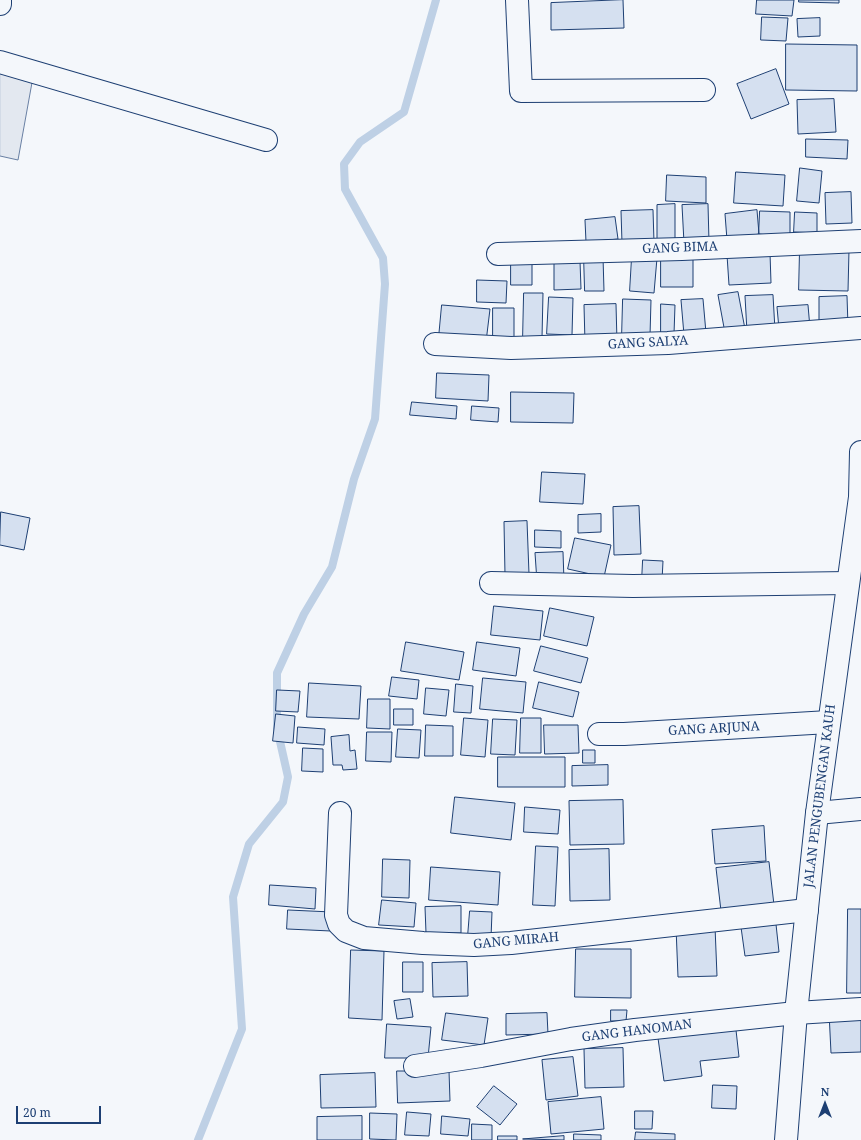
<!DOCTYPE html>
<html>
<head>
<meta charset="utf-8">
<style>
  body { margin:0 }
  #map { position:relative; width:861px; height:1140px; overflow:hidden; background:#f4f7fb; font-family:"Noto Serif",serif }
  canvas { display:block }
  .north { position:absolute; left:805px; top:1084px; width:40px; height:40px; -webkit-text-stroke:3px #f4f7fb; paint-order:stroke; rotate:0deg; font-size:11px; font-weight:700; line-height:16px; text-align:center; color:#1d3f73 }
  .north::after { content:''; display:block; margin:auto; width:14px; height:18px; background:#1d3f73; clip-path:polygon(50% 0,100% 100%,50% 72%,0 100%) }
  .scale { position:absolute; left:16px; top:1106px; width:85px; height:18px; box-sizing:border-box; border:2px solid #1d3f73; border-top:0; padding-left:5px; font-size:12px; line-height:14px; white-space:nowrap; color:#1d3f73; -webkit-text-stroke:3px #f4f7fb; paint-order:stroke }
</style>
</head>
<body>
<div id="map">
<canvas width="861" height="1140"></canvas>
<div class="north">N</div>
<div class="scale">20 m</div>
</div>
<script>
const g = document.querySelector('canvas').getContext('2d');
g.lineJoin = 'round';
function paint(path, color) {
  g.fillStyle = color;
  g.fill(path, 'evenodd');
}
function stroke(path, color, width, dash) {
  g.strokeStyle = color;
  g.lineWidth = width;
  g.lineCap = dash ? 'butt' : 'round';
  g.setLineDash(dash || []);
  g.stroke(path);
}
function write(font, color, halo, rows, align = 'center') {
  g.font = font + ' "Noto Serif",serif';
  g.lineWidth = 3;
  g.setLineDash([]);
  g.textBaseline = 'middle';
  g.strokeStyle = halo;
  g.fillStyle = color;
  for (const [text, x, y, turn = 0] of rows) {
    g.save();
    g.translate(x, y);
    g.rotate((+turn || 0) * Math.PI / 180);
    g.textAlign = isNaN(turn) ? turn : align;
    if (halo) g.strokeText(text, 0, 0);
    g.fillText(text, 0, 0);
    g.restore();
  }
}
const parking = new Path2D(`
  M0,68L33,77L18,160L0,156Z`);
paint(parking, '#e3e8f0');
stroke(parking, '#687fa3', 1);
stroke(new Path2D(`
  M198,1140L242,1029L233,897L249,844L283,802L288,777L277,728V673L304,614L332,567L354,479L375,419L385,284L383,258L345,189L344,164L360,142L404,112L436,0`), '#bed0e5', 8);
const building = new Path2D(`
  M623,0L624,28L551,30V3Z
  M757,0H794L792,16L756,14Z
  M799,0H839V3L799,2Z
  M762,17L788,18L786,41L761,40Z
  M820,18V36L798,37L797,19Z
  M786,44L857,45V91L786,90Z
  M776,69L789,104L751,119L737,84Z
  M834,99L836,132L798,134L797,100Z
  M806,139L848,140L847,159L806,157Z
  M800,168L822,171L819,203L797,201Z
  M736,172L785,175L783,206L734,203Z
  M667,175L706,177V203L666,201Z
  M851,192L852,223L826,224L825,193Z
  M675,204V243H657V205Z
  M708,204L709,242L684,243L682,205Z
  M653,210L654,242L622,243L621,211Z
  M757,210L759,234L727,240L725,214Z
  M760,211L790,212V238L759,234Z
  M795,212L817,213V233L794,232Z
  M615,217L618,239L586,242L585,220Z
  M800,248L849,250L848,291L799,290Z
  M770,253L771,283L729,285L727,255Z
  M661,256H693V287H661Z
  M584,257H603L604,291H585Z
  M632,257L657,258L654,293L630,291Z
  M580,261L581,289L554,290V262Z
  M511,262L532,263V285H511Z
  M477,280L507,281L506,303L477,302Z
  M738,292L745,329L725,333L718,295Z
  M524,293H543L542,338H523Z
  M773,295L775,330L747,332L745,296Z
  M847,296L848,326L819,327V297Z
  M549,297L573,298L572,335L547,334Z
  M623,299L651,300L650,336H622Z
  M703,299L706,333L684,335L681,300Z
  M616,304L617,342L585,343L584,305Z
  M661,304L675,305L674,334H661Z
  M442,305L490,309L486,342L439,337Z
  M808,305L810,328L779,329L777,307Z
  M493,308H514V340H493Z
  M437,373L489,375L488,401L436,398Z
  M511,392L574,393L573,423L511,422Z
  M412,402L457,406L456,419L410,415Z
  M472,406L499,408L498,422L471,420Z
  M542,472L585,474L583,504L540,502Z
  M639,506L641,554L614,555L613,507Z
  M1,512L30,518L24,550L0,545Z
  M601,514V532L578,533V515Z
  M527,521L529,574L505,575L504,522Z
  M535,530L561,531V548L535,547Z
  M575,538L611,545L604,577L568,569Z
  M563,552L564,581L537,582L535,553Z
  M643,560L663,561L662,581H642Z
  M494,606L543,611L540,640L491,635Z
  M550,608L594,617L587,646L544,636Z
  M406,642L464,652L459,680L401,671Z
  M477,642L520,648L516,676L473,670Z
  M541,646L588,658L581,683L534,671Z
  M392,677L419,680L417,699L389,696Z
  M483,678L526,682L523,713L480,709Z
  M539,682L579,692L573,717L533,708Z
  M309,683L361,686L359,719L307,717Z
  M456,684L473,686L471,713L454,712Z
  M426,688L449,690L446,716L424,714Z
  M277,690L300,691L298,712L276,711Z
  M368,699H390V729L367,728Z
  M394,709H413V725H394Z
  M276,714L295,716L293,743L273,741Z
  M464,718L488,720L485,757L461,755Z
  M521,718H541V753H520Z
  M493,719L517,720L515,755L491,754Z
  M426,725L453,726V756H425Z
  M544,725H578L579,753L545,754Z
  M298,727L325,729L324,745L297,743Z
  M398,729L421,730L419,758L396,757Z
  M367,732H392L391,762L366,761Z
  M349,735L350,751L355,750L357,769L343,770L342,765H333L331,737Z
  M303,748L323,749V772L302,771Z
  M583,750H595V763H583Z
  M498,757H565V787H498Z
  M608,765V785L572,786V766Z
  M455,797L515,803L511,840L451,833Z
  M623,800L624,844L570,845L569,801Z
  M525,807L560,810L558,834L524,832Z
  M764,826L766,861L715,864L712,830Z
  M536,846L558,847L555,906L533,905Z
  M609,849L610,900L570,901L569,850Z
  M383,859L410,860L409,898L382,897Z
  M769,862L774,905L721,911L716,868Z
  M431,867L500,872L498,905L429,900Z
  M270,885L316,888L315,909L269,905Z
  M382,900L416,903L414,927L379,925Z
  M461,906V933H426L425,907Z
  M848,909H861V993H847Z
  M288,910L332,912L331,931L287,929Z
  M470,911L492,912L491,938L468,936Z
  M775,915L779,952L745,956L740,920Z
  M715,926L717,976L678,977L676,927Z
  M576,949H631V998L575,997Z
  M351,950L384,951L382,1020L349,1018Z
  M403,962H423V992H403Z
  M467,962L468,996L433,997L432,963Z
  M410,999L413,1017L397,1019L394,1001Z
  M611,1010H627L626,1021H611Z
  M861,1011V1052L831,1053L829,1012Z
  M446,1013L488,1018L484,1045L442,1040Z
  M547,1013L548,1034L506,1035V1014Z
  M735,1021L739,1057L700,1061L702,1076L664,1081L657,1031Z
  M387,1024L431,1027L428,1058H385Z
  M623,1048L624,1087L585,1088L584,1049Z
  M573,1057L578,1096L546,1100L542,1060Z
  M397,1071H449L450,1101L398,1103Z
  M375,1073L376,1107L321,1108L320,1075Z
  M713,1085L737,1086L736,1109L712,1108Z
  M494,1086L517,1104L500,1125L477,1107Z
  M601,1097L604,1129L551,1134L548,1102Z
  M635,1111H653L652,1129H635Z
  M407,1112L431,1114L429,1136L405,1135Z
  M370,1113L397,1114L396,1140L370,1139Z
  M362,1116V1140H317V1117Z
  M442,1116L470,1119L468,1136L441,1134Z
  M472,1124L492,1125V1140H472Z
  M636,1132L675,1134V1140H635Z
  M574,1134L601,1135V1140H574Z
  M498,1136H517V1140H498Z
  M564,1136V1140L523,1139Z`);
paint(building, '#d5e0f0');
stroke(building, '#1d3f73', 1);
const street = new Path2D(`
  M517,0L521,91L704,90
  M0,62L266,140
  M498,254L682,249L861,241
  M435,344L511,348L668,343L861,328
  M491,583L633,586L848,583
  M599,734H624L829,722
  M340,813L336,915L339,924L346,931L364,938L423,943L474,945L511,943L807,910
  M817,813L861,809
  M415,1066L481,1056L571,1039L635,1030L796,1013L861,1009`);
const secondary = new Path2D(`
  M0,4V0
  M786,1140L796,1013L817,813L860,497L861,452`);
stroke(street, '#1d3f73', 24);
stroke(secondary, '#1d3f73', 24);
stroke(street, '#f4f7fb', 22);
stroke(secondary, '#f4f7fb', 22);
write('13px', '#1d3f73', '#f4f7fb', [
  ["GANG BIMA",680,248,-2],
  ["GANG SALYA",648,343,-3],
  ["GANG ARJUNA",714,729,-3],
  ["JALAN PENGUBENGAN KAUH",820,796,-83],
  ["GANG MIRAH",516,941,-5],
  ["GANG HANOMAN",637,1031,-7]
]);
</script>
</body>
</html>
